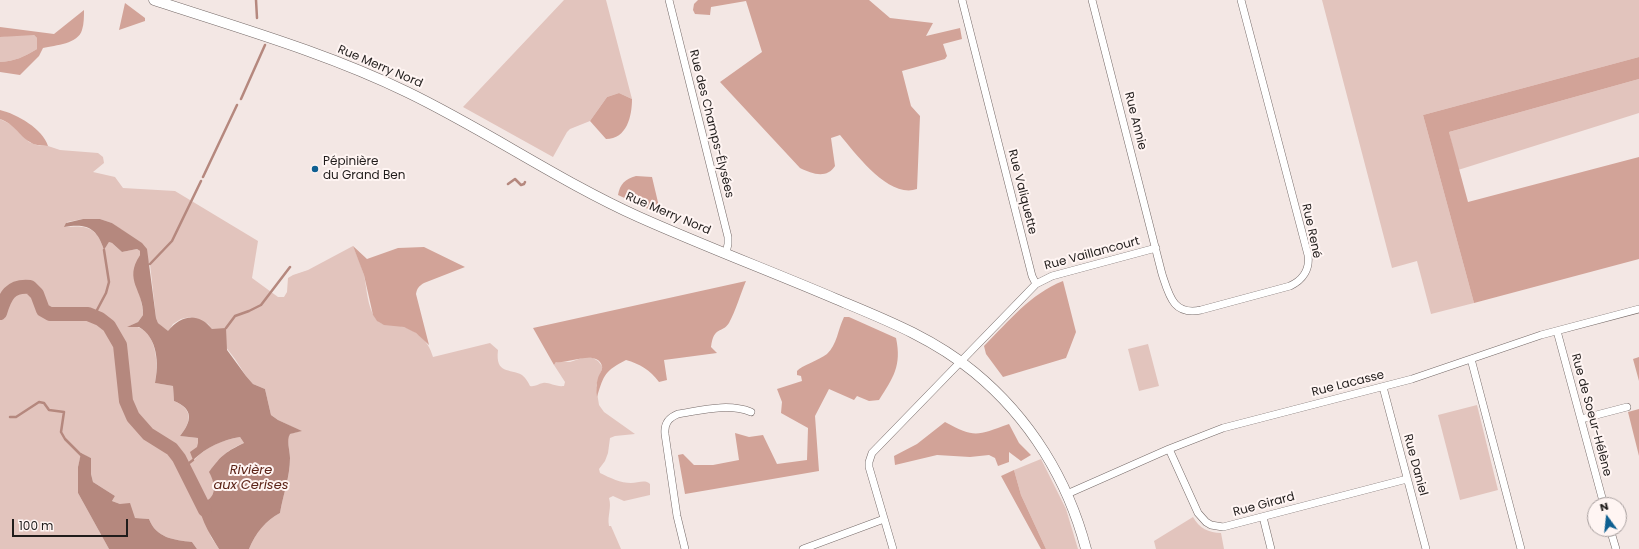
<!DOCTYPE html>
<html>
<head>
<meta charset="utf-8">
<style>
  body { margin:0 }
  #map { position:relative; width:1639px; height:549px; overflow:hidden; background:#f3e7e4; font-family:Poppins,sans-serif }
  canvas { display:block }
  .north { position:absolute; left:1587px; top:497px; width:40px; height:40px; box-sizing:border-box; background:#fff5f3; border:1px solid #a69e9d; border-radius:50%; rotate:345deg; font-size:11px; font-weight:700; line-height:16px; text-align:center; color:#201c1b }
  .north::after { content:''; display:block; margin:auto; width:14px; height:18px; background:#0e5f91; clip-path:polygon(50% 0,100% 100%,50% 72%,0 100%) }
  .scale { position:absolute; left:12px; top:519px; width:116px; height:18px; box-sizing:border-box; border:2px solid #201c1b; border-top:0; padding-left:5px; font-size:12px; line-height:14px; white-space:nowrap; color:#201c1b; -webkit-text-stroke:3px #fff5f3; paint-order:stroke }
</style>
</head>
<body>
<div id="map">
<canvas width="1639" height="549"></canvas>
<div class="north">N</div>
<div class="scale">100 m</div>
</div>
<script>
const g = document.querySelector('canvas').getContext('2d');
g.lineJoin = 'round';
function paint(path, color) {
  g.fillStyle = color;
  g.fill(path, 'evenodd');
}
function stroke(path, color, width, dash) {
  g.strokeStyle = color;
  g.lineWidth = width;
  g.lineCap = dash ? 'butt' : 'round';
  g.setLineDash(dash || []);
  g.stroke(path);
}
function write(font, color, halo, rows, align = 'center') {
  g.font = font + ' Poppins,sans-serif';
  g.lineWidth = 4;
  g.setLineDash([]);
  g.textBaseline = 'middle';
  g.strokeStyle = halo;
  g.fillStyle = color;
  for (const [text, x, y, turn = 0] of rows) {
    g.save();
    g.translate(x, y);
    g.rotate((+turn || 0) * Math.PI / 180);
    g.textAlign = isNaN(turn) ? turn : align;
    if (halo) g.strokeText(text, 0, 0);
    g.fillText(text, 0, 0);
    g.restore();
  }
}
paint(new Path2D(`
  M564,0H606L632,99L619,93L607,97L590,121L570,129L567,132L553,157L463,107Z
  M1322,0H1639V57L1423,115L1474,303L1431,314L1417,261L1392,268Z
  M21,34L34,35L37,38V49C24,57 15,61 0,62V37Z
  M1639,79V113L1458,170L1449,132Z
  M0,119L12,125L29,142L36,145L48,146L60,150L98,153L103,157L104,163L93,172L115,177L123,188L175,191L258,241L252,278L278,297H284L287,292L288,278L293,275L308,270L353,246C357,256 361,265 364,275C367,289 367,307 376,319C381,326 389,324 396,325C414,328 428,339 433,357L490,343L498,350C495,375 510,368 522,375C526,378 528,382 530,386C535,387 538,384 543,383C549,382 555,387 564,386L565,382L554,365L556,362H570L585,357L593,358L598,361L602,366V369L596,386L599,405L604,412L635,434L615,436L610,438L608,453L605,461L599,469L600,473C610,478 621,483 631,483C638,483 645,479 650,484V495L624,501L613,496L609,498C612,508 607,516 609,526H611L621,549H249C255,534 266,520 280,513C283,495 290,477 290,458C290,450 286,440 289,434L301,431L278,420L271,415L265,389L253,384L246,376L235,359L208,324L190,317L181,319L173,324L168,332L158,323L156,318L150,264L130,236L112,223L100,219H83L67,222L65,227C87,225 97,227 104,250L109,242L112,243L122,252L137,249L140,251V255C131,269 143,299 143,315L138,322L128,327C132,327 137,326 140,328C158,337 158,367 155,383L173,386L174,401C193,409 192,421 180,436L198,438L199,443L194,460C207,446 222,440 240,437L244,443C229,449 219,457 210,471C214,481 218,495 206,501L197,495L211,537L219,549H197L192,542C174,540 156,538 149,519L135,518L120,504L112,501L115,496L93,482L91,474V458L81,454L78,467V493L109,549H0Z
  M1148,344L1159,386L1139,391L1128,349Z
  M1477,405L1498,490L1460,500L1438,415Z
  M1041,459L1066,509L1078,549H1046L1021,495L1014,470Z
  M1193,517C1199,528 1209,533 1221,533L1224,549H1156L1154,541Z`), '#e2c4bd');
paint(new Path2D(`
  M698,0H869L890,18L933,23L926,36L960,28L962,39L943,44L947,56L945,59L902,71L911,106L920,116L917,189C889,199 856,154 840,135L831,138L835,166C827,179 812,174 800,168L720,82L762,52L746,1L711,7L710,15L695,14L693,10L694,4Z
  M125,3L145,18V21L119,30Z
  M84,10C84,16 84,24 82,30C78,44 56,45 43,48L39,56L20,75L0,72V62C15,61 24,57 37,49V38L34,35L0,37V27L54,34Z
  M1639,57V79L1449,132L1468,202L1639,157V259L1474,303L1423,115Z
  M619,93L632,99C632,116 627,139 606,139L590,121L607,97Z
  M0,110C17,114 43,129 48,146C42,145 35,146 30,142C18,135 15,124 0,119Z
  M636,176L652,177L661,215L618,195C620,184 625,179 636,176Z
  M353,246L367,259L398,248L424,247L465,267L424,283C419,286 417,288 416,294L429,345L416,333L404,327L384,325L377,321L373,315L364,275Z
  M746,281C740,295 736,310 729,323C722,334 714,325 711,347L717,353L664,360L667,380L659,382C650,370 640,364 626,360C605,371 604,374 597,397C596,390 596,384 598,378C599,374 603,370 602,366C597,349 568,364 556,362L554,365L533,328Z
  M1063,281L1076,332L1066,358L1003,377L986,354L984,346C1009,321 1030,294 1063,281Z
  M844,317H849L896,338C902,366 893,378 879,400L869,401L857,396L854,400L829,389L815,416L819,471L685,494L678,455L683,454L694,465H713L739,460L735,433L749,437L763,435L777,464L807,460L808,428L781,413L782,402L777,389L802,381L801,376L797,375V371C801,366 819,360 827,354C837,345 838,329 844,317Z
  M1639,357V381L1633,359Z
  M1639,409V456L1628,412Z
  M945,422C976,439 977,435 1009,424L1019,443L1031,455L1021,461L1009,452V462L998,466L995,458L989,455L970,457L937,455L895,465L894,456L917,444Z
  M1014,470L1021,495L1046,549H1041L1001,476Z`), '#d2a398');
paint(new Path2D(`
  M83,219H100L112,223L142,243L147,249L156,318L158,323L168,331C181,315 198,312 212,329L226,328L227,350L246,376L253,384L265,389L271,415L278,420L302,431L290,434C286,440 290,450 290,458C290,477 283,495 280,513C266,520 255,534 249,549H219C208,532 198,514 197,494L206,501C218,495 214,481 209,472C222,454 226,452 244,443L240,437C222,440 207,447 193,460L190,452L197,447L198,443V438L180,436C192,421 194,409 174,401L173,386L155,383C159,364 158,338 139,327H127L138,322L143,315C144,290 123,281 140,255V251L137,249L122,252L112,243L109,242L104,250C97,228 87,223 64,227L66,223Z
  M81,453L91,458V474L93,482L115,496L112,501L120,504L130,503L135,518L149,519C156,538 174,540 192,542L197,549H109L78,493V467Z`), '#b5887e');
stroke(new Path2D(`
  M256,0L257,18
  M241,99L265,45
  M203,177L237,105
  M508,184L515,179L521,185L524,184L525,182
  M150,264L172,241L201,181
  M96,317L97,310L106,293L109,282L104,250
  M226,328L235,316L249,311L261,305L290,267
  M10,417H16L39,402L44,403L49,410L64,412L61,432L65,439L81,455
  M184,467L193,460`), '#b5887e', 2.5);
stroke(new Path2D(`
  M0,313C5,296 10,285 30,287L37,294L43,310L50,314H88L100,319L109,326L120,345L126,401L133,417L148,434L172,449L179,458L205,510`), '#b5887e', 14);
const street = new Path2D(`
  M669,0L728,237V244L726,253
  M1092,0L1162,274C1169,295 1173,316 1201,310L1290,286C1303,280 1310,269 1308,255L1241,0
  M1036,284L1052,276L1156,248
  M1557,331L1604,505
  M1471,359L1521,549
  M1383,387L1426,549
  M1581,419L1627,407
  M1169,449L1198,513L1206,522L1211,525L1223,527L1407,479
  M1067,494L1169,449L1223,428L1412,379L1541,335L1639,309
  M1263,517L1271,549
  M1610,529L1616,549
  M685,549L677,516L665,434C664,424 668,418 678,414C703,410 728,403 751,412
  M803,549L884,519
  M893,549L869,467V462L872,453L1036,284L1032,276L962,0`);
const secondary = new Path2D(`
  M154,0C239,28 327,53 407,92C486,130 559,181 639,217C704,246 770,271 836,299C884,319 933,338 974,372C1030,418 1068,480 1086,549`);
stroke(street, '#756a68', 8);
stroke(secondary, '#756a68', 11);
stroke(street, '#fff', 7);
stroke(secondary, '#fff', 10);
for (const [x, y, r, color] of [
  [315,169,4,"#0e5f91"]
]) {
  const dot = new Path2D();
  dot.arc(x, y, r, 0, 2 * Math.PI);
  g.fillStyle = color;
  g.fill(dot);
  stroke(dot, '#fff5f3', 1.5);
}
write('12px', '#201c1b', '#fff5f3', [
  ["Rue Merry Nord",380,67,23],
  ["Rue Annie",1135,121,76],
  ["Rue des Champs-Élysées",711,124,76],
  ["Rue Valiquette",1022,192,76],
  ["Rue Merry Nord",668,214,23],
  ["Rue René",1311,231,78],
  ["Rue Vaillancourt",1092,254,-15],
  ["Rue Lacasse",1348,384,-14],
  ["Rue de Soeur-Hélène",1591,415,75],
  ["Rue Daniel",1415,465,75],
  ["Rue Girard",1264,505,-15]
]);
write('12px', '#201c1b', '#fff5f3', [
  ["Pépinière",323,162],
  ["du Grand Ben",323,176]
], 'left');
write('italic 13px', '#5c2317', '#fff5f3', [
  ["Rivière",251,471],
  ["aux Cerises",251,486]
]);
</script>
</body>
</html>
